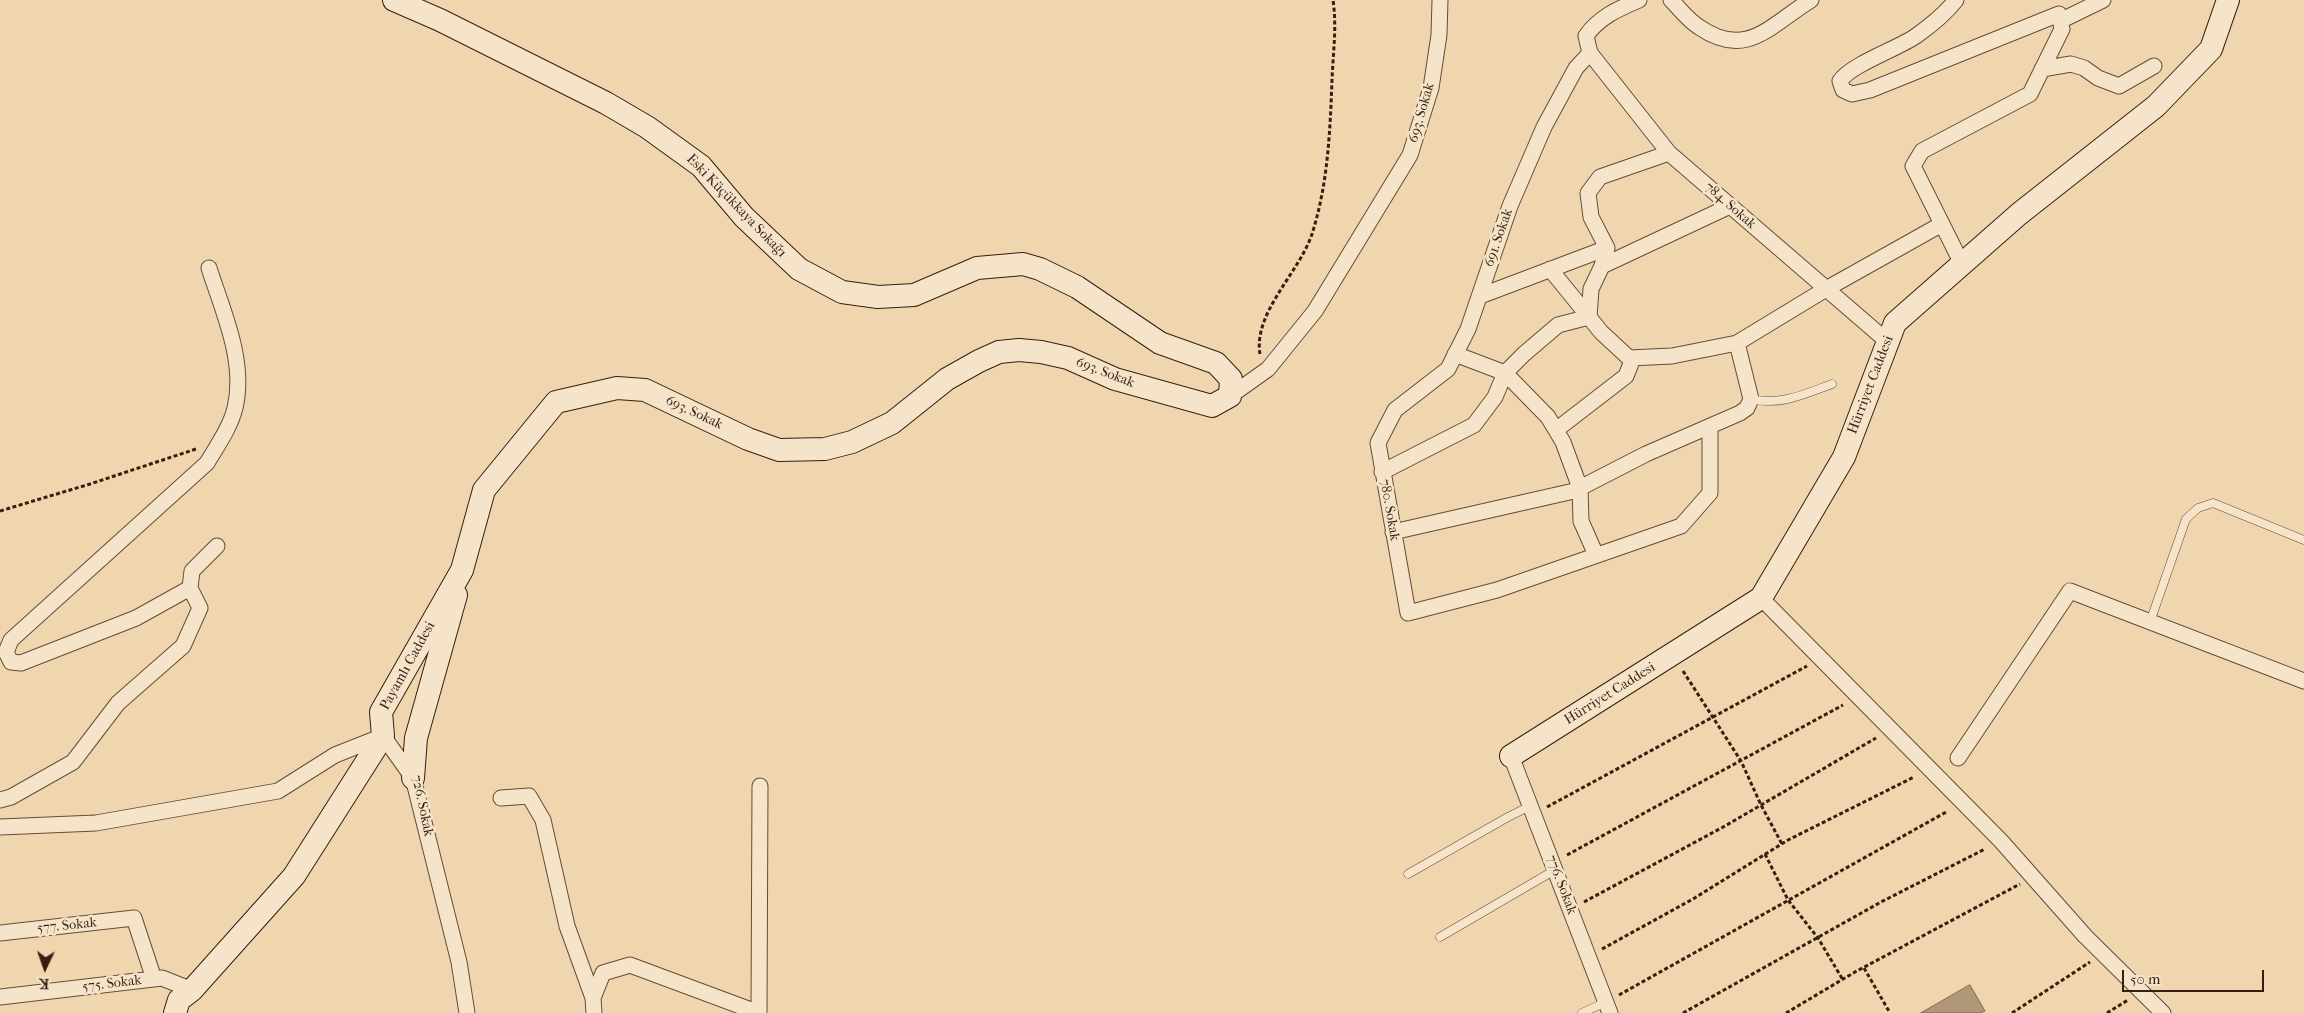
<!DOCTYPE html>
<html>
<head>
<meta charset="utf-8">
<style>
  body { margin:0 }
  #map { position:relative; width:2304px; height:1013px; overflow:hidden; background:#efd6ae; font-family:"IM FELL French Canon",serif }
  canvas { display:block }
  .north { position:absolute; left:20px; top:943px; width:50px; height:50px; -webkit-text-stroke:4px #f5e4ca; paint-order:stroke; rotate:183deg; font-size:14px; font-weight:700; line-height:20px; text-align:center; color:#371e10 }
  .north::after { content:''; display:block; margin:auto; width:18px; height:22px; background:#371e10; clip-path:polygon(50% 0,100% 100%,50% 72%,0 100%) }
  .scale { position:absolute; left:2122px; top:970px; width:142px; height:22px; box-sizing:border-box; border:2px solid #371e10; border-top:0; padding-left:6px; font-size:15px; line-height:18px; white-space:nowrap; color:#371e10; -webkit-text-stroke:4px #f5e4ca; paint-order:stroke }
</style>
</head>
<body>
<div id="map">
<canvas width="2304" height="1013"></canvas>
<div class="north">K</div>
<div class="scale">50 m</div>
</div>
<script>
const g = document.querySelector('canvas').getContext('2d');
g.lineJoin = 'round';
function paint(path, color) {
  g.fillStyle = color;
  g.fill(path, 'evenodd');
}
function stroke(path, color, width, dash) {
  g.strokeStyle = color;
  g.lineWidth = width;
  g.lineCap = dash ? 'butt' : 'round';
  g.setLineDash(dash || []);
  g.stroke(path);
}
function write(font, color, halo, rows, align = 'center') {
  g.font = font + ' "IM FELL French Canon",serif';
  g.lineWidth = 5;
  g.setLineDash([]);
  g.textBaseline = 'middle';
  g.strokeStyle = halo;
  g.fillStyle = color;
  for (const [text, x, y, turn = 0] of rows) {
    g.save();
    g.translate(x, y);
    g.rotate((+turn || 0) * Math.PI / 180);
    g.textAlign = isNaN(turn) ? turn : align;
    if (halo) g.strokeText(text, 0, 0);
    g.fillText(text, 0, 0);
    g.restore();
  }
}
const water = new Path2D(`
  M1970,985L1985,1011L1980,1013H1921Z`);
paint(water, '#b09778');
stroke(water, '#80674e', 1);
const lane = new Path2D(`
  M1751,399C1780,406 1805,394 1832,384
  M2150,622L2186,519L2198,508L2213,503L2304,540
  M1408,874L1508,817L1530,806
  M1440,937L1555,870
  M1582,1013L1606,1002`);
const street = new Path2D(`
  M1639,0C1618,9 1599,17 1586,36L1590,53L1669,153L1888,342
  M1671,0C1680,9 1688,20 1699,27C1747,60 1770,25 1811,0
  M1956,0C1945,14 1930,26 1916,36C1899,48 1850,65 1840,81L1843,90L1852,94L1870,90L2059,14L2062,29L2030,94L1922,151L1913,166L1962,264
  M2060,21L2103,0
  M1590,53L1576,68L1544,127L1510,206L1468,329L1448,369L1395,410L1378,443L1408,613L1497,590L1681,526L1710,493V428
  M2042,69L2071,64L2084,68L2098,78L2119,86L2154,66
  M1602,266L1730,206
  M1550,269L1589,317
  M1480,296L1607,248
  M1589,317L1591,289L1602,266L1607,248L1591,217L1588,193L1600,177L1669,153
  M1455,354L1505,373L1548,417L1563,442L1580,488L1581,521L1596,555
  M1230,396L1268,369L1315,311L1410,155L1431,88L1439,35L1440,0
  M1556,430L1626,376L1632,361L1629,358
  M1382,472L1474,425L1495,397L1505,373L1524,354L1558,325L1589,317L1601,332L1629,358L1672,356L1737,343L1826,289L1942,224
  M1393,532L1574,491L1646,454L1740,413L1747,408L1751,399L1737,343
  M190,588L192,571L217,546
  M1761,598L2001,841L2085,936L2163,1013
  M1511,756L1610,1013
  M1958,758L2070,591L2304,681
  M501,798L529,796L543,820L567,926L593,998
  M0,800L11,797L73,762L118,703L183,646L200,608L190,588L136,618L21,663L11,662L6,652L11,640L207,463C217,446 230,428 235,408C246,361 223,312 209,268
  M0,827L96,823L278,791L335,755L383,736L413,778L459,962L467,1013
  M0,933L134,918L154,979
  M0,997L162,978L192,990
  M594,1013L593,998L603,973L630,965L759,1013
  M759,1013L760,786`);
const secondary = new Path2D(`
  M1511,756L1761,598L1844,457L1895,323L2019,214L2156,106L2211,49L2228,0
  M413,778L416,738L456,595
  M175,1013L179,1000L192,990L294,876L383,736L381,712L462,570L484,490L556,402L617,388L645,390L748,439L779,450L825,449L852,442L892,423L947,379L979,361L999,352L1019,350L1041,352L1068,358L1115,379L1212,406L1230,396L1231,379L1216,363L1160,343L1077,287L1040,269L1023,264L977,268L914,295L878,297L842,292L799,269L744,217L701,166L647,127L606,103L440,20L394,0`);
stroke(lane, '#654c38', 9);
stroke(street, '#654c38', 17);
stroke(secondary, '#371e10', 24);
stroke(new Path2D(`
  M1260,354C1253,313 1299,273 1312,234C1328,184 1330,132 1332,80C1333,53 1337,27 1333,0
  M0,511L90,484L196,449
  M1683,671L1741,761L1761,805L1782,844
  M1547,807L1807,666
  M1765,854L1788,900L1818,938L1843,980
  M1567,855L1843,705
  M1584,902L1725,826L1876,738
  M1602,949L1693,899L1788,840L1914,777
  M1864,968L1890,1013
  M1619,995L1948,811
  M1683,1013L1881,902L1985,849
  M1786,1013L1855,972L2020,884
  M2012,1013L2090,962
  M2107,1013L2128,1000`), '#371e10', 3, [4, 2.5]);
stroke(lane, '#f5e4ca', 8);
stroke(street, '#f5e4ca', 15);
stroke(secondary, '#f5e4ca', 22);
write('14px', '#371e10', '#f5e4ca', [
  ["693. Sokak",1422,113,-74],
  ["Eski Küçükkaya Sokağı",736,206,46],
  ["784. Sokak",1730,206,41],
  ["691. Sokak",1499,238,-71],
  ["693. Sokak",1105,373,21],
  ["Hürriyet Caddesi",1871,385,-69],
  ["693. Sokak",694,413,25],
  ["780. Sokak",1389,510,80],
  ["Payamlı Caddesi",408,666,-61],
  ["Hürriyet Caddesi",1610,694,-32],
  ["726. Sokak",422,806,78],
  ["776. Sokak",1561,885,69],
  ["577. Sokak",67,926,-6],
  ["575. Sokak",112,984,-7]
]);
</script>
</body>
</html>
